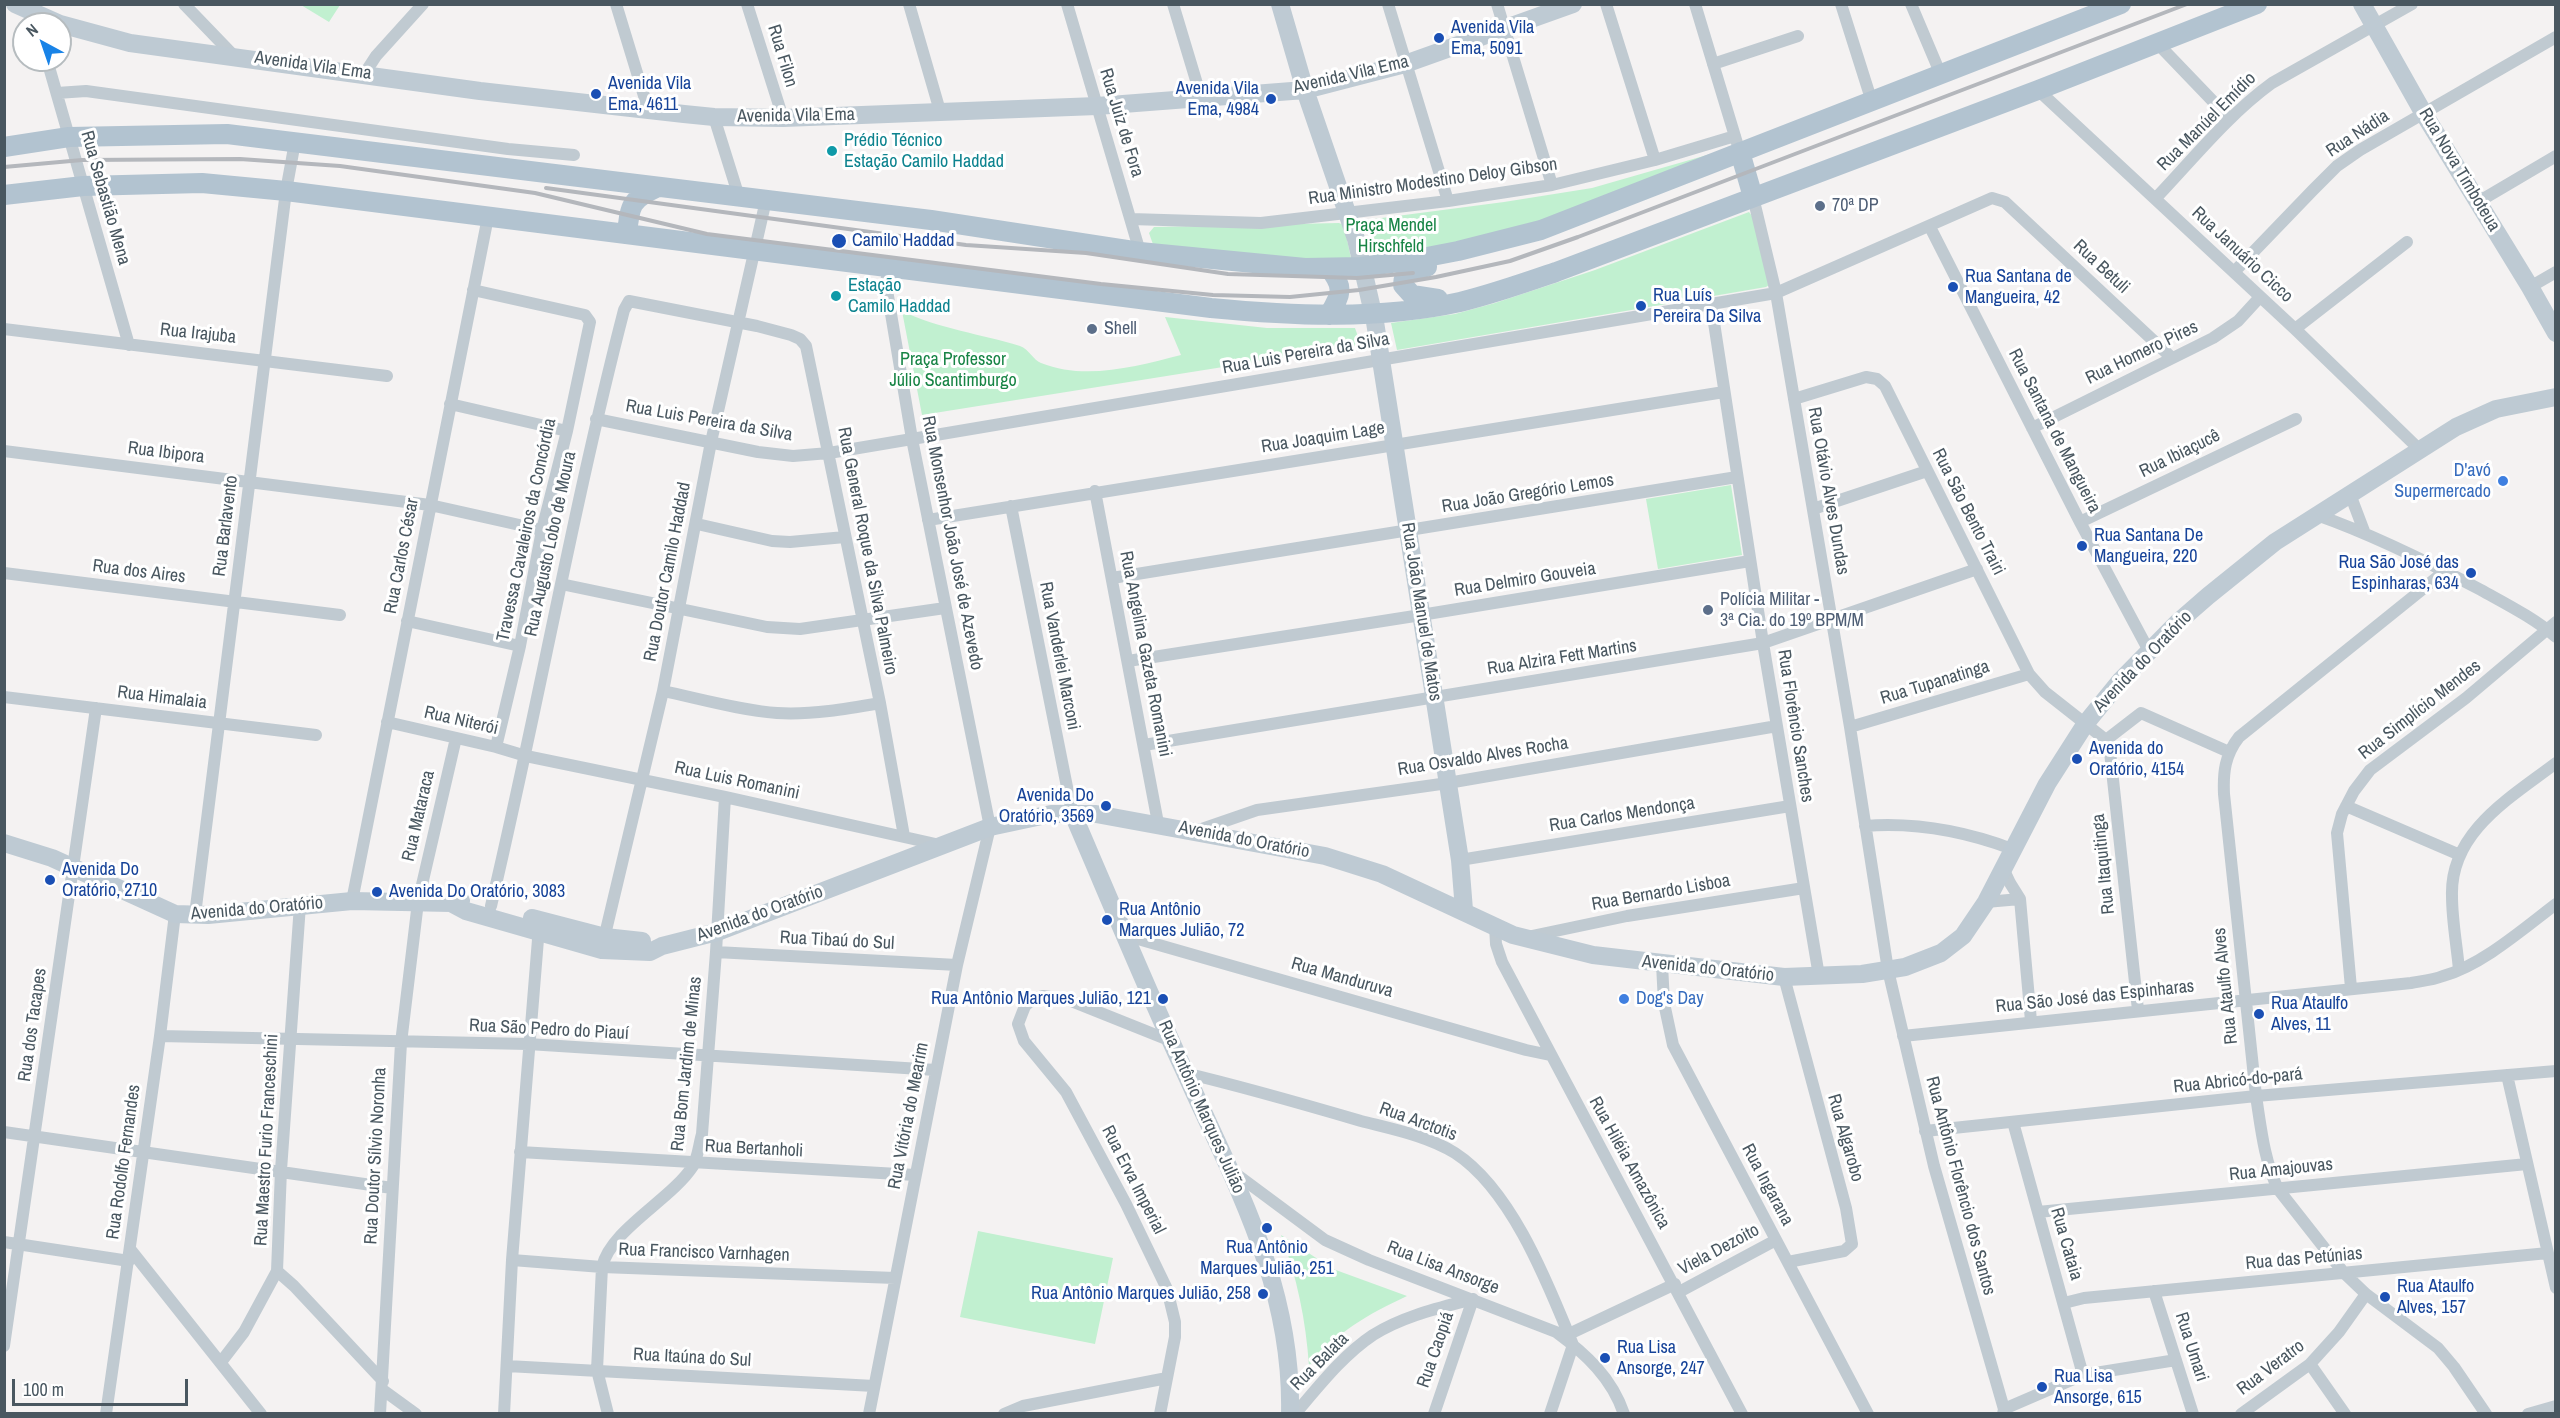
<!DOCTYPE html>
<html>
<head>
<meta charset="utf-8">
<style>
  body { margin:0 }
  #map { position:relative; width:2560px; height:1418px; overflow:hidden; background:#f4f2f2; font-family:"Archivo Narrow",sans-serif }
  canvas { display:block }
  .frame { position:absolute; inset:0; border:6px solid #495760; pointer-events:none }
  .north { position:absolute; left:12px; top:12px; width:60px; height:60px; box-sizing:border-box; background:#fff; border:2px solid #b6bcbf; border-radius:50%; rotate:320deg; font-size:16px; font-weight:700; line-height:24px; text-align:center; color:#495760 }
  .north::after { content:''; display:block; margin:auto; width:21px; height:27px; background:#1983e7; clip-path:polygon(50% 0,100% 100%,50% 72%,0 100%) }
  .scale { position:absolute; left:12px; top:1379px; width:176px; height:27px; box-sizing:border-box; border:3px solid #495760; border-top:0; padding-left:8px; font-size:18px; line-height:21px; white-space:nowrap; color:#495760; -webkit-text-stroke:4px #fff; paint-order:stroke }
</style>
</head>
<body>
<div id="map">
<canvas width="2560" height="1418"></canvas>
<div class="frame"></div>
<div class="north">N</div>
<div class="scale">100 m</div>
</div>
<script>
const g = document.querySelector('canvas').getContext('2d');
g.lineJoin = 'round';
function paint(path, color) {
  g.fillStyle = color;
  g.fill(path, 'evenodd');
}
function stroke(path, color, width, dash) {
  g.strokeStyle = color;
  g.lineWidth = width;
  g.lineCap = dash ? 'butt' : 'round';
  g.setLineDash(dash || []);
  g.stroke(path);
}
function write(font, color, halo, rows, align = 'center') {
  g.font = font + ' "Archivo Narrow",sans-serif';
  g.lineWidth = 6;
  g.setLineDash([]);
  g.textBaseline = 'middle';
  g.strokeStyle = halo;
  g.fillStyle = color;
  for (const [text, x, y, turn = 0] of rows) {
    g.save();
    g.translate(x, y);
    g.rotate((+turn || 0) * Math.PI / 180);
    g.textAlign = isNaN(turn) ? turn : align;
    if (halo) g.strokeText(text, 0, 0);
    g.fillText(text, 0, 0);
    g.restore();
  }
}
paint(new Path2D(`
  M301,5H340L329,22Z
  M1721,151L1546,222L1475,239L1373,257L1367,230L1368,223L1374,219L1504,202L1592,188Z
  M1749,212L1752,216L1772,283L1766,287L1397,350L1391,323L1455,314L1495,303L1595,270Z
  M1339,223L1344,225L1352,263L1155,250L1149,233L1154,227Z
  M902,311C940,329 981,334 1020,346C1029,349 1033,360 1041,363C1086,381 1137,366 1181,355L1165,317L1267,328H1355L1361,345L922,415Z
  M1731,485L1742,555L1658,569L1646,499Z
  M978,1231L1113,1258L1095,1344L960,1317Z
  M1281,1235L1333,1269L1407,1296C1365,1316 1340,1330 1309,1366C1306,1321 1297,1277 1281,1235Z`), '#c1f0d0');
stroke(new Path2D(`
  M184,4L234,56
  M616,4L648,109
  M747,4L783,118
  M909,4L940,111
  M1067,4L1140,252
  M1173,4L1201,97
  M1388,4L1448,201
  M1497,4L1552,185
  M1606,4L1655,160
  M1695,4L1737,143
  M1841,4L1872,102
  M1911,4L1941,75
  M2158,44L2230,119
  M47,60L129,345
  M1713,64L1798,36
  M365,73L376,56L423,4
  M2038,90L2295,329L2419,449
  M57,93L86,91L508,149L574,155
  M714,117L739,197
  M1753,197L1776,293L1850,727L1888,970L1934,1166L2004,1409
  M2155,199C2193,159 2228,115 2272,83L2412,4
  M2478,202L2556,156
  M1131,219L1261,223L1448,201L1552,185L1655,160L1735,136
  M1930,227L2080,522L2149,651
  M2234,272L2313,190L2337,166L2360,150L2556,37
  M2530,287L2556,272
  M473,290L585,315L590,322L567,431L542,530L520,646L496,747
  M1711,303L1763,643L1819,976
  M4,329L387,376
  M2295,329L2407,242
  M1794,399L1866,377L1877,379L1885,386L2029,674L2045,692L2106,740L2110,752L2138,1010
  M450,404L567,431
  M596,419L758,452L793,456L829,453L1776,293L1992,198L2005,202L2172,358
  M2032,428L2213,338L2238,321L2260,297
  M4,451L430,505L542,530
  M1095,491L1158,823
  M2350,494L2364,531
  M1011,506L1072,812
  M1813,509L1927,471
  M2317,515C2374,535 2428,562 2481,590C2506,604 2534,618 2556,637
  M928,520L1724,392
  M2080,522L2296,419
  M697,524L772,541L790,542L845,537
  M2445,571L2239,737C2225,755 2223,772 2224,794L2256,1096C2261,1128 2264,1160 2278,1189L2344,1273L2366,1294L2438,1348L2454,1367L2486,1414
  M4,573L340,615
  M1112,578L1737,477
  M561,584L767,627L800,629L945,608
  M407,621L520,646
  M1128,661L1421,615L1750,561
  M663,691C701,699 739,710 777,713C812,715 846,709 880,703
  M4,697L316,735
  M387,722L496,747L526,756L725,797L940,845
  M1850,727L2029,674
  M2106,740L2141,713L2229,752
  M1144,745L1763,643L1977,569
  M2346,806L2460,855
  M1865,826C1917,822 1964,831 2012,849
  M1196,831L1257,810L1448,783L1777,726
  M1460,860L1790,806
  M2003,868L2010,883L2020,899L2031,1021
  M352,901L488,217
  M1986,902L2020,899
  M491,906C538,708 573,507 624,310L629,301L757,326L791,335L800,339L806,346L880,703L904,836
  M195,915L286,191L295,142
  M1495,926L1496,944L1502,962L1742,1414
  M1124,935L1526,1050L1550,1055
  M1527,937L1627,916L1804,888
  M603,943L663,691L711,442L766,200
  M716,952L957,965
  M1662,964L1664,1003L1673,1045L1868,1414
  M2459,970C2457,946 2452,921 2452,896C2450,832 2510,798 2556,763
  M1784,977L1846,1208L1852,1244L1844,1251L1788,1262
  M2351,988L2337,833L2342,814L2354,791L2370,770L2466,698L2556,622
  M160,1036L528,1044L936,1070
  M1903,1036L2411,983C2422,981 2433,980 2443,976C2482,965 2523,929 2556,904
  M1185,1073C1244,1087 1303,1104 1361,1121C1392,1129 1428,1136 1455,1153C1512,1190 1548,1284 1573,1345L1550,1414
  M2507,1075L2556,1288
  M2013,1122L2083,1375
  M1925,1131L2256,1096L2556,1071
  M4,1132L392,1188
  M520,1152L915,1175
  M1232,1171L1325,1240L1369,1260L1556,1332C1586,1354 1612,1378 1624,1414
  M2038,1212L2527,1164
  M4,1242L129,1261
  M130,1249L261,1414
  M512,1260L602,1267L895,1278
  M277,1271L294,1286L383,1381
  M2154,1291L2193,1414
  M1679,1292L1776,1240
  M2064,1303L2084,1298L2548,1253
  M1569,1334L1675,1284
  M4,1346L96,708
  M221,1362L244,1332L277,1271L281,1170L300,905
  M2310,1364L2345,1414
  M507,1366L874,1386
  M383,1390L416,1414
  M106,1414L160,1036L175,914
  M380,1414L401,1043L418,902L456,738
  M504,1414L512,1260L539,927
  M608,1414L597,1370L602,1267C611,1229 671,1200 693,1166C698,1157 699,1144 702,1134L716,952L725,797
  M869,1414L957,965L990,827L912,439L886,284L887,276L894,268
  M1004,1414L1023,1406L1167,1378L1175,1337V1322L1167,1289L1126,1204L1066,1092L1024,1041L1018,1024L1025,1006L1033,999L1043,996L1066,999L1171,1041
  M1160,1414L1167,1378
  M1295,1414C1319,1386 1343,1355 1373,1335C1403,1316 1439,1308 1473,1299
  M1434,1414L1473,1299
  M2003,1414L2004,1409L2083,1375L2176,1360
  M2241,1414L2310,1364L2339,1332L2366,1294
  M2528,1414L2556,1406`), '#c0cad1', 12);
stroke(new Path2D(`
  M15,4L60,24L130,43L480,91L684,114L714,117L783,118L1097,106L1305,90L1405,64L1573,4
  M1280,4L1305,90L1356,239L1375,322L1460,860L1464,910
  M2362,4L2424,114L2530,287L2556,333
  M1072,812C1109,898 1145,985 1184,1070C1235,1184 1293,1285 1290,1414
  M4,843L52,858L175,914L208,915L352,901L451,903L461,901
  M451,903L466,911L602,950L650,952L662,946L717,932L990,827L1051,814H1096L1325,856L1382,874L1513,935L1593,955L1784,977L1862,974L1905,967L1941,953L1963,936L1986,902L2047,784L2086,723L2121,680L2177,623L2208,596L2275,542L2456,427L2496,409L2556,397
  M532,918L605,937L642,941`), '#becad3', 18);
stroke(new Path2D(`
  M4,147L69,137L227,134L931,220L1140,252L1305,268L1361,267L1406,261L1458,251L1541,230L2121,4
  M1740,152L1753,197
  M4,195L83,186L202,183L286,191L1211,308C1294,316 1378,320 1460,302C1493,294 1524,283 1556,272L2038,90L2257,4
  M627,234C630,205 630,200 658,187
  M1427,267C1415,269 1403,270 1403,285L1412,295L1438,299
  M1329,268C1345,288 1341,294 1329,315`), '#b2c3d0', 20);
stroke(new Path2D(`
  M4,167L82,160L240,159L340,166L535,193L707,234L1101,284L1213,295L1290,297L1359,290L1436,277L1510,261L1578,237L2187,4
  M546,188L966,245L1086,253L1228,274L1357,278L1413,273`), '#b4b7bc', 4);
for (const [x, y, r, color] of [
  [1439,38,6,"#1a4fb4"],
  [596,94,6,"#1a4fb4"],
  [1271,99,6,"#1a4fb4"],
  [832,151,6,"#0f9aa8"],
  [1820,206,6,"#5c6f8a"],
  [839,241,8,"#1a4fb4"],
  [1953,287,6,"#1a4fb4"],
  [836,296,6,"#0f9aa8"],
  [1641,306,6,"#1a4fb4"],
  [1092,329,6,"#5c6f8a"],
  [2503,481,6,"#3f7fe0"],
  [2082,546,6,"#1a4fb4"],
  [2471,573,6,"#1a4fb4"],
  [1708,610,6,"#5c6f8a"],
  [2077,759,6,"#1a4fb4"],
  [1106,806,6,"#1a4fb4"],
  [50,880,6,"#1a4fb4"],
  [377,892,6,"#1a4fb4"],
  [1107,920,6,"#1a4fb4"],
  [1163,999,6,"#1a4fb4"],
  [1624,999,6,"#3f7fe0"],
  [2259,1014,6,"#1a4fb4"],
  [1267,1228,6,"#1a4fb4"],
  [1263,1294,6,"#1a4fb4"],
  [2385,1297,6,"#1a4fb4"],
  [1605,1358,6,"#1a4fb4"],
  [2042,1387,6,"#1a4fb4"]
]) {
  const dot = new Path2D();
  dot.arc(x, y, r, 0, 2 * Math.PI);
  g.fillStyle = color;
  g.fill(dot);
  stroke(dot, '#fff', 2);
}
write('18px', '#164399', '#fff', [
  ["Avenida Vila",1451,28],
  ["Ema, 5091",1451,49],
  ["Avenida Vila",608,84],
  ["Ema, 4611",608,105],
  ["Avenida Vila",1259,89,"right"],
  ["Ema, 4984",1259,110,"right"],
  ["Camilo Haddad",852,241],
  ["Rua Santana de",1965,277],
  ["Mangueira, 42",1965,298],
  ["Rua Luís",1653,296],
  ["Pereira Da Silva",1653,317],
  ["Rua Santana De",2094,536],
  ["Mangueira, 220",2094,557],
  ["Rua São José das",2459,563,"right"],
  ["Espinharas, 634",2459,584,"right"],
  ["Avenida do",2089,749],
  ["Oratório, 4154",2089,770],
  ["Avenida Do",1094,796,"right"],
  ["Oratório, 3569",1094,817,"right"],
  ["Avenida Do",62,870],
  ["Oratório, 2710",62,891],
  ["Avenida Do Oratório, 3083",389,892],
  ["Rua Antônio",1119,910],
  ["Marques Julião, 72",1119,931],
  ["Rua Antônio Marques Julião, 121",1151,999,"right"],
  ["Rua Ataulfo",2271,1004],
  ["Alves, 11",2271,1025],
  ["Rua Antônio",1267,1248,"center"],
  ["Marques Julião, 251",1267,1269,"center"],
  ["Rua Ataulfo",2397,1287],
  ["Alves, 157",2397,1308],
  ["Rua Antônio Marques Julião, 258",1251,1294,"right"],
  ["Rua Lisa",1617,1348],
  ["Ansorge, 247",1617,1369],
  ["Rua Lisa",2054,1377],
  ["Ansorge, 615",2054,1398]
], 'left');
write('18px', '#495760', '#fff', [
  ["Rua Filon",782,56,73],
  ["Avenida Vila Ema",313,66,8],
  ["Avenida Vila Ema",1351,75,-13],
  ["Avenida Vila Ema",796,116,-1],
  ["Rua Manúel Emídio",2207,122,-45],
  ["Rua Juiz de Fora",1121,123,73],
  ["Rua Nádia",2358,134,-33],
  ["Rua Nova Timboteua",2459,170,59],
  ["Rua Ministro Modestino Deloy Gibson",1433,182,-8],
  ["Rua Sebastião Mena",105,198,74],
  ["Rua Januário Cicco",2242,255,43],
  ["Rua Betuli",2101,267,43],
  ["Rua Irajuba",198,334,6],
  ["Rua Homero Pires",2142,353,-26],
  ["Rua Luis Pereira da Silva",1306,354,-10],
  ["Rua Luis Pereira da Silva",709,421,10],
  ["Rua Santana de Mangueira",2054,431,63],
  ["Rua Joaquim Lage",1323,438,-9],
  ["Rua Ibipora",166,453,7],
  ["Rua Ibiaçucê",2180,454,-26],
  ["Rua Otávio Alves Dundas",1828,491,80],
  ["Rua João Gregório Lemos",1528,494,-9],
  ["Rua São Bento Trairi",1968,512,63],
  ["Rua Barlavento",226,526,-83],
  ["Travessa Cavaleiros da Concórdia",527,530,-78],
  ["Rua Monsenhor João José de Azevedo",952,543,79],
  ["Rua Augusto Lobo de Moura",551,544,-78],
  ["Rua General Roque da Silva Palmeiro",867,551,79],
  ["Rua Carlos César",402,556,-79],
  ["Rua dos Aires",139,572,7],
  ["Rua Doutor Camilo Haddad",668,572,-79],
  ["Rua Delmiro Gouveia",1525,580,-9],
  ["Rua João Manuel de Matos",1421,612,81],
  ["Rua Angelina Gazeta Romanini",1145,654,79],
  ["Rua Vanderlei Marconi",1059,656,79],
  ["Rua Alzira Fett Martins",1562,658,-9],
  ["Avenida do Oratório",2143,662,-46],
  ["Rua Tupanatinga",1935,683,-17],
  ["Rua Himalaia",162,698,7],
  ["Rua Simplício Mendes",2420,710,-38],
  ["Rua Niterói",461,721,13],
  ["Rua Florêncio Sanches",1795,726,81],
  ["Rua Osvaldo Alves Rocha",1483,757,-9],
  ["Rua Luis Romanini",737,781,12],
  ["Rua Carlos Mendonça",1622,815,-9],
  ["Rua Mataraca",419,816,-77],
  ["Avenida do Oratório",1244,840,11],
  ["Rua Itaquitinga",2104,864,-96],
  ["Rua Bernardo Lisboa",1661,893,-10],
  ["Avenida do Oratório",257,909,-5],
  ["Avenida do Oratório",760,914,-20],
  ["Rua Tibaú do Sul",837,941,3],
  ["Avenida do Oratório",1708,969,6],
  ["Rua Manduruva",1342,978,16],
  ["Rua Ataulfo Alves",2226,986,-96],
  ["Rua São José das Espinharas",2095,997,-6],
  ["Rua dos Tacapes",33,1025,-82],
  ["Rua São Pedro do Piauí",549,1030,3],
  ["Rua Bom Jardim de Minas",687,1064,-84],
  ["Rua Abricó-do-pará",2238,1081,-6],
  ["Rua Antônio Marques Julião",1201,1107,66],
  ["Rua Vitória do Mearim",909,1116,-79],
  ["Rua Arctotis",1418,1122,20],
  ["Rua Algarobo",1845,1138,74],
  ["Rua Maestro Furio Franceschini",267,1140,-87],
  ["Rua Bertanholi",754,1149,3],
  ["Rua Doutor Sílvio Noronha",376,1156,-87],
  ["Rua Rodolfo Fernandes",124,1162,-82],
  ["Rua Hiléia Amazônica",1629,1163,61],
  ["Rua Amajouvas",2281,1170,-6],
  ["Rua Erva Imperial",1133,1180,63],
  ["Rua Ingarana",1767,1185,62],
  ["Rua Antônio Florêncio dos Santos",1960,1186,75],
  ["Rua Cataia",2066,1244,74],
  ["Viela Dezoito",1719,1250,-28],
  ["Rua Francisco Varnhagen",704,1253,2],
  ["Rua das Petúnias",2304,1259,-5],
  ["Rua Lisa Ansorge",1443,1268,21],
  ["Rua Umari",2191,1347,72],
  ["Rua Caopiá",1436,1350,-71],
  ["Rua Itaúna do Sul",692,1358,3],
  ["Rua Balata",1320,1362,-45],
  ["Rua Veratro",2271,1368,-37]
]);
write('18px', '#0d838f', '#fff', [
  ["Prédio Técnico",844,141],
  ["Estação Camilo Haddad",844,162],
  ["Estação",848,286],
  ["Camilo Haddad",848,307]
], 'left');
write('18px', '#4e5e75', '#fff', [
  ["70ª DP",1832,206],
  ["Shell",1104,329],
  ["Polícia Militar -",1720,600],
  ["3ª Cia. do 19º BPM/M",1720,621]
], 'left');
write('18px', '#178445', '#fff', [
  ["Praça Mendel",1391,226],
  ["Hirschfeld",1391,247],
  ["Praça Professor",953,360],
  ["Júlio Scantimburgo",953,381]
]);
write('18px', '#366cbe', '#fff', [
  ["D'avó",2491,471],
  ["Supermercado",2491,492],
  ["Dog's Day",1636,999,"left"]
], 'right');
</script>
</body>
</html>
